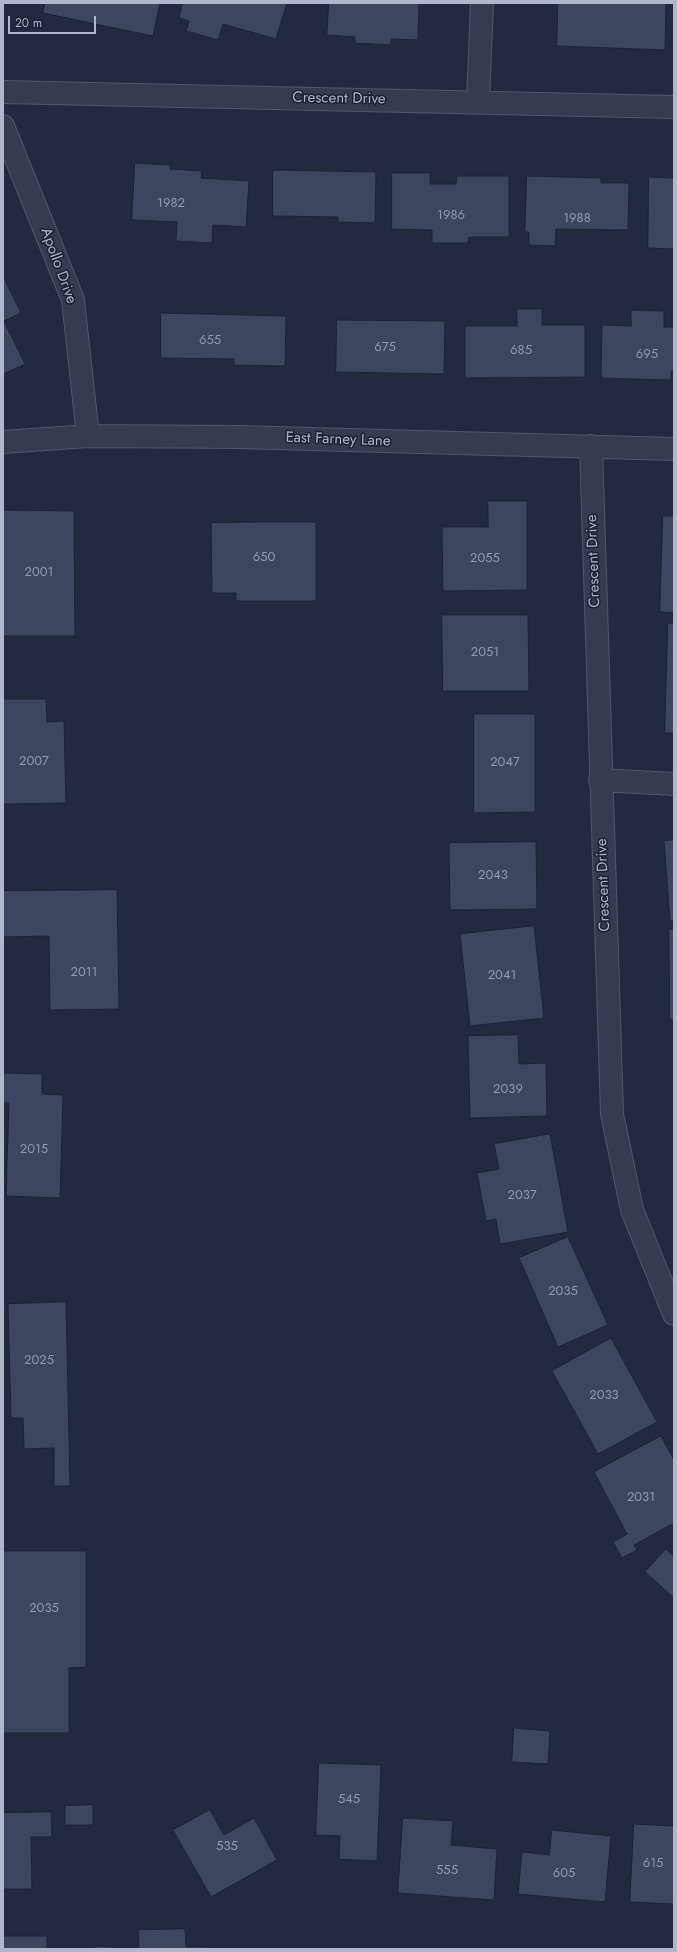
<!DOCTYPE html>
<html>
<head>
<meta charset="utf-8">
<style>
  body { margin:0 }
  #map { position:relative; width:677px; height:1952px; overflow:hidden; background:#212a3f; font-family:Jost,sans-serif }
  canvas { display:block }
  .frame { position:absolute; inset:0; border:4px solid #b1b7ca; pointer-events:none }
  .scale { position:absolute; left:8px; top:16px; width:88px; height:18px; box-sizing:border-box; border:2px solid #b1b7ca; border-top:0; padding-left:5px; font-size:12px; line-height:14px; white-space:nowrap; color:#b1b7ca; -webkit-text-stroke:3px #1b2134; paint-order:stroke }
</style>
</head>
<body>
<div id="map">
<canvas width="677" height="1952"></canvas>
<div class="frame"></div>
<div class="scale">20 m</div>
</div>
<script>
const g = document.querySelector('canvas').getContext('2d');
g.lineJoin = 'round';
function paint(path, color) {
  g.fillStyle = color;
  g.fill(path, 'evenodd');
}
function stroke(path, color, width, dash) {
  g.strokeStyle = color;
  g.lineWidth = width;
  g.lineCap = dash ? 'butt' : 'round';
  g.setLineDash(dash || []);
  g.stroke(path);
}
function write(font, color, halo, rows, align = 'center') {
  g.font = font + ' Jost,sans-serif';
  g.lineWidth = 3;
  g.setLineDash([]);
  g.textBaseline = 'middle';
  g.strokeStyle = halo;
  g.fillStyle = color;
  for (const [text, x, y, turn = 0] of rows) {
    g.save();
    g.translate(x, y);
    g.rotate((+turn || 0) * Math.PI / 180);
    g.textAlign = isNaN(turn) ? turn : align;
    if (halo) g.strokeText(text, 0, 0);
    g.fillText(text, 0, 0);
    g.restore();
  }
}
const building = new Path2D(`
  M45,3H160L153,36L43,13Z
  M183,3H287L276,39L223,24L218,40L186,31L189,21L179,18Z
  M329,3H419L418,40L391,39V45L355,43V37L327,35Z
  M558,3H666L665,50L557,46Z
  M135,163L170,165V169L202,171L201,178L249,181L246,227L213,225L212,243L176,241L177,222L132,220Z
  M273,170L376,172L375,223L338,222V217L273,216Z
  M392,173H430V184H456L457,176H509V237H469L468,243H432V230L392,229Z
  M527,176L601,178V183H629L628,230L556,229L555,246L529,245V232H525Z
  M649,177L674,178V249L648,248Z
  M3,276L21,313L4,321L25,364L3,374Z
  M517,309H542V325H585V377L465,378V326H517Z
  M631,310L664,311V327H674V371H671V380L601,378L602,325L631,326Z
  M161,313L286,316L285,366L234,365V359L161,358Z
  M337,320L445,321L444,374L336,372Z
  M488,501H527V590L443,591L442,527H488Z
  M3,510L74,511L75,636H3Z
  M663,516H674V613L660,612Z
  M257,522H316V601H236V593H212L211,523Z
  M442,615H528L529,691H443Z
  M668,623H674V733H665Z
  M3,699H46L47,722L64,721L66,803L3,804Z
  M474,714H535V812L474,813Z
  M674,840V921H670L664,841Z
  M536,842L537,909L450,910L449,843Z
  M117,890L119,1009L50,1010L49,936L3,937V891Z
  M534,926L544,1018L470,1026L460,934Z
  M669,929H674V1020H670Z
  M518,1035L519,1064L546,1063L547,1116L470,1118L468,1036Z
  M3,1073L42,1074V1094L63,1095L60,1198L6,1196L9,1103H3Z
  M550,1134L568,1232L500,1244L496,1219L486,1221L477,1173L499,1169L494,1144Z
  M568,1237L608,1325L558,1347L519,1258Z
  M66,1302L70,1486H54V1448L24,1449L23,1418H11L8,1304Z
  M611,1338L657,1422L598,1454L552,1371Z
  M661,1436L674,1460V1523L634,1545L637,1550L622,1558L613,1542L627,1534L594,1472Z
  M666,1549L674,1557V1598L645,1572Z
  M3,1551H86V1667L69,1668V1733H3Z
  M514,1728L550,1731L548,1764L512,1762Z
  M319,1763L381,1765L377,1861L339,1859L340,1836L316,1835Z
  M93,1805V1825H65V1806Z
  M210,1810L224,1835L254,1818L277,1860L211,1897L173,1830Z
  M51,1812L52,1837H31L32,1889H3V1813Z
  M403,1818L453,1821L451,1845L497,1849L494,1900L398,1893Z
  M634,1824L674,1826V1904L630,1902Z
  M552,1830L611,1836L605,1902L518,1894L522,1852L549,1855Z
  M185,1929L186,1947H207V1949H139L138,1930Z
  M3,1936H47V1949H3Z
  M95,1946L113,1947V1949H95Z`);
paint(building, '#3d465f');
stroke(building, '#1d2336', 1);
const minor = new Path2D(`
  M3,92L674,107
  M478,102L482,3
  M3,126L73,300L88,436
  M3,442L88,436L239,437L674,449
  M591,446L612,1114L632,1210L674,1314
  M600,780L674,784`);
stroke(minor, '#51576a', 24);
stroke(minor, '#363c4f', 22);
write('13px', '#949baf', null, [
  ["1982",171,204],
  ["1986",451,216],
  ["1988",577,219],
  ["655",210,341],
  ["675",385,348],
  ["685",521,351],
  ["695",647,355],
  ["650",264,558],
  ["2055",485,559],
  ["2001",39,573],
  ["2051",485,653],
  ["2007",34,762],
  ["2047",505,763],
  ["2043",493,876],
  ["2011",84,973],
  ["2041",502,976],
  ["2039",508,1090],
  ["2015",34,1150],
  ["2037",522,1196],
  ["2035",563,1292],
  ["2025",39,1361],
  ["2033",604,1396],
  ["2031",641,1498],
  ["2035",44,1609],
  ["545",349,1800],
  ["535",227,1847],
  ["615",653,1864],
  ["555",447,1871],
  ["605",564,1874]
]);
write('15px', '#b1b7ca', '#1b2134', [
  ["Crescent Drive",339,99,1],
  ["Apollo Drive",58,266,70],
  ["East Farney Lane",338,440,2],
  ["Crescent Drive",594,561,-92],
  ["Crescent Drive",604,885,-92]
]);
</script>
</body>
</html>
